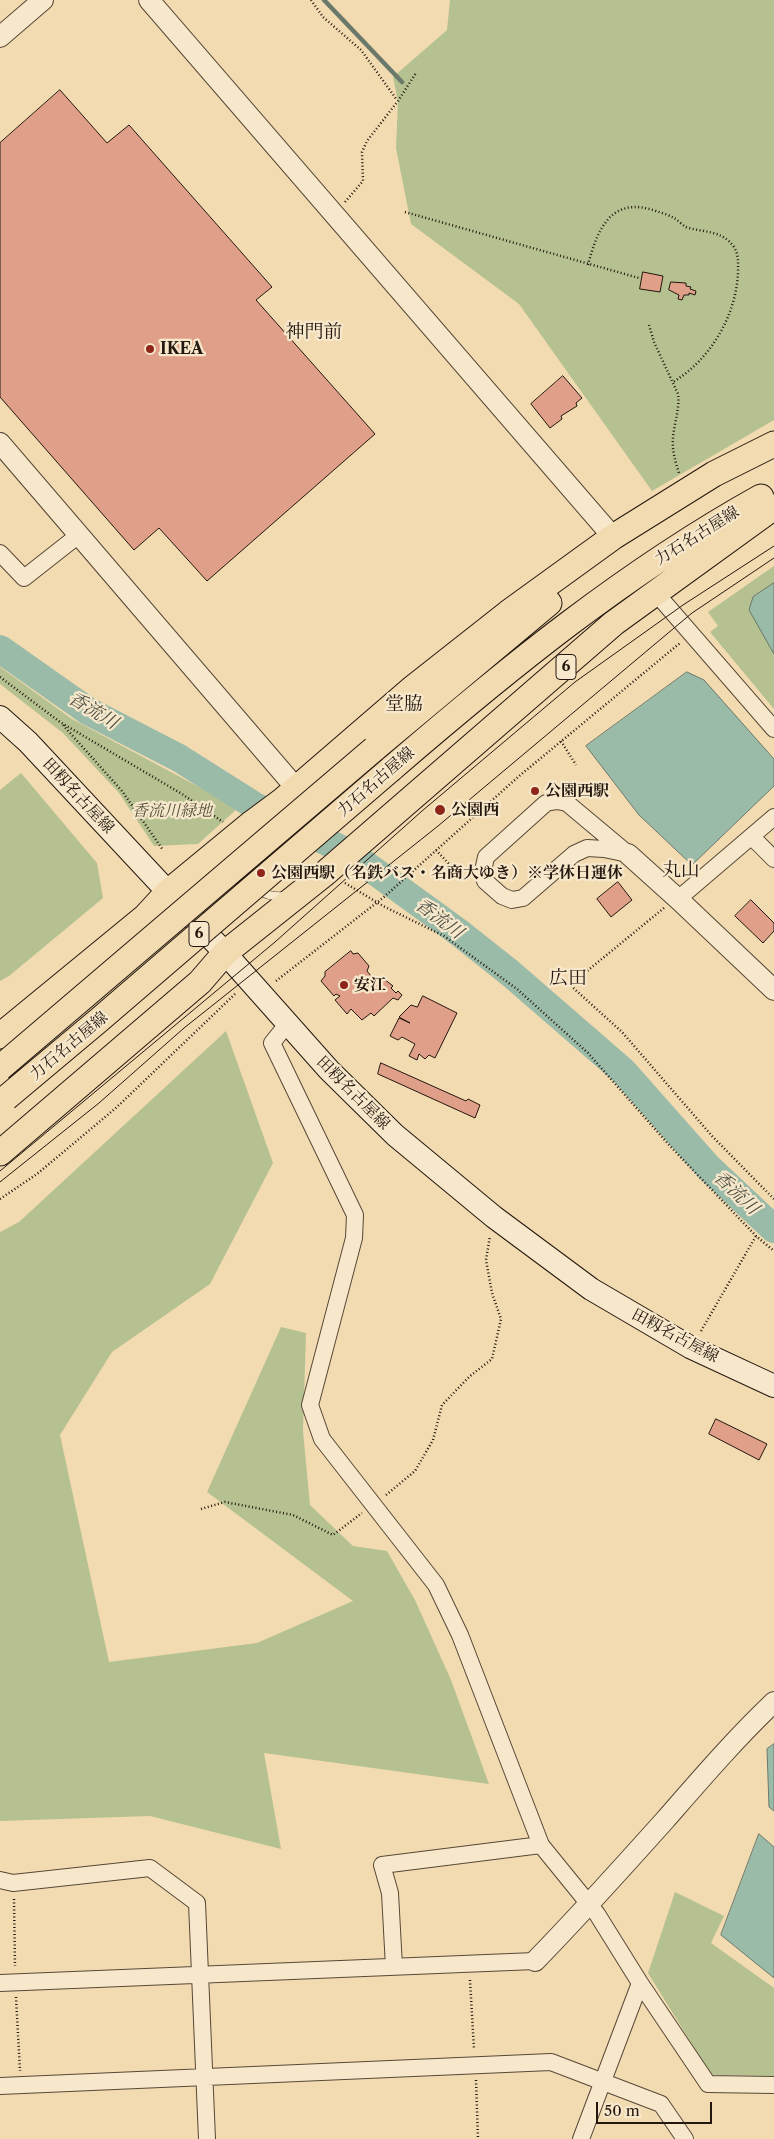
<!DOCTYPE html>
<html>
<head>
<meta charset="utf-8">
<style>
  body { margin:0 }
  #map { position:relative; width:774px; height:2139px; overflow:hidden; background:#f3dbb1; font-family:"Libre Caslon Text",serif }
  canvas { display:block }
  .scale { position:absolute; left:596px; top:2102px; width:116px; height:22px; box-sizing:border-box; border:2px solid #23170e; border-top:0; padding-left:6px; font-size:15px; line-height:18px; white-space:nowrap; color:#23170e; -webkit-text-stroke:4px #f7e8cc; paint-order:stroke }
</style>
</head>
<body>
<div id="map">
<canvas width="774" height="2139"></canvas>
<div class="scale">50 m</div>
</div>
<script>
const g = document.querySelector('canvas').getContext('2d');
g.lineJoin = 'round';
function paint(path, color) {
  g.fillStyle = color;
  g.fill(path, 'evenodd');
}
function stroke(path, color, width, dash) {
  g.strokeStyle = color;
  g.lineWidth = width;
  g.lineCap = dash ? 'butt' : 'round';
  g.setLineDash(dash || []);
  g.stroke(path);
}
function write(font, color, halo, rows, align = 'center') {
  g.font = font + ' "Libre Caslon Text","Noto Serif JP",serif';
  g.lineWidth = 4.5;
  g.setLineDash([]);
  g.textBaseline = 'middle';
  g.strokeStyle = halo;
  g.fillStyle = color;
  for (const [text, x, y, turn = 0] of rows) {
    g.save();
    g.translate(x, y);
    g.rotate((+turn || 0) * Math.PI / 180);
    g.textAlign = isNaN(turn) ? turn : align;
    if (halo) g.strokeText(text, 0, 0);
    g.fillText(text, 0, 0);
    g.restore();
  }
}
paint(new Path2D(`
  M450,0H774V420L652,491L519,304L411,224L396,148L398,101L393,77L447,30Z
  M774,566V709L710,632L718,626L708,612Z
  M0,667L72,719L238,808L198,844L154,846L119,793L63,733L0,684Z
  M21,773L97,863L103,898L9,976L0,981V790Z
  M226,1031L273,1163L210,1284L112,1352L60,1435L109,1662L257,1643L353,1601L207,1492L281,1327L306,1333L303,1431L310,1505L353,1546L387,1551L415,1600L451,1680L489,1784L264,1753L281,1849L150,1816L0,1821V1232L19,1222Z
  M675,1892L724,1916L711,1943L774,1988V2076L711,2075L648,1973Z`), '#b5c190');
const water = new Path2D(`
  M774,583V654L749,610L753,597Z
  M687,672L704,680L774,759V786L692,865L639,815L586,746Z
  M774,1744V1811L769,1807L767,1749Z
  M759,1834L774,1847V1978L721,1935Z`);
paint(water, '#9bbba9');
stroke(water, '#6b796b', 1);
stroke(new Path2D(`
  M324,0L402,82`), '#6b796b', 4.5);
stroke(new Path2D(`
  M0,649L88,711L179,758L255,806L351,854L457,931L510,973L623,1071L708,1167L774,1229`), '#9bbba9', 28);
const building = new Path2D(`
  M60,90L107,143L129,125L272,287L256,300L375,434L207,581L159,528L134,550L0,397V143Z
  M643,272L663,276L660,292L640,289Z
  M671,282L686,283V286L691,287L690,289L696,291L695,295L689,293V295H684L682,300L678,299L679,295L669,290Z
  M563,376L582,398L576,403L577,406L561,416L562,419L550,428L531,404Z
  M618,882L632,900L611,917L597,899Z
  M751,900L774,923V931L763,943L735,916Z
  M351,951L353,954L358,953L369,966L367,971L371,976L362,984L366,988L375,979L380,982L384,979L393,986L391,988L396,993L398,991L402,995L398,1000L393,998L374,1016L371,1013L362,1020L351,1009L347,1014L335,1000L340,996L336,994L334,996L321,981L325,976V972Z
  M423,996L457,1013L435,1058L429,1055L425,1059L419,1054L417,1060L409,1056L415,1044L402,1037L398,1040L390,1036L399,1018L410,1023L399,1017L411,1005L417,1007Z
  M381,1063L466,1101L468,1099L480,1105L475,1118L378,1074Z
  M716,1419L767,1444L759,1460L709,1434Z`);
paint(building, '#df9f88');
stroke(building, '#23170e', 1);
const service = new Path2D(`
  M241,868C251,888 262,898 286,896`);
const minor = new Path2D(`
  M0,553L24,578L80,534
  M655,592L774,729
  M557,801L567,803L628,854L604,849L587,848L574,854L523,898L512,900L502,896L485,881L483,871L486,857L546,803Z
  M752,837L774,859
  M678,899L774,817
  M288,1023L272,1043L355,1215L354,1238L310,1405L322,1439L436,1585L460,1635L541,1845L597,1914L640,1983L708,2084L774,2085
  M0,1880L13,1883L150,1868L197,1903L207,2139
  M394,1967L390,1893L382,1865L541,1845
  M0,1983L535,1961
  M0,2086L551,2062L661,2104L685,2139
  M581,2139L640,1983`);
const tertiary = new Path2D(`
  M149,0L613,537
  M0,37L43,0
  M0,443L296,788
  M628,854L678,899L774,990
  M535,1961C580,1915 622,1868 665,1820C700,1780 735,1739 774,1702`);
const secondary = new Path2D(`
  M0,717L28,742L225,953L329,1070L395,1135L494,1217L591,1289L690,1347L774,1386`);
const primary = new Path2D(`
  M374,749L549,603
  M391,769C507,669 626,572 761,497
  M0,1036L145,917L167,893L252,823L283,800L414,687L508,613L613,537L714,474L774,444
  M0,1153L200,982L225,953L323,875L614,623L774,507`);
stroke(service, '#574837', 9);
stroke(minor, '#574837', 18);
stroke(tertiary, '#574837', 22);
stroke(secondary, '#23170e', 24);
stroke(primary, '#23170e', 27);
stroke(new Path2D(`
  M311,0L323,17L361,50L397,100
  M345,202L363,181L362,152L367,141L398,101L416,73
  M405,212L639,278
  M588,265C597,230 611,195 656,211C662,213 669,215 674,218C678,220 682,225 686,227C703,233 721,229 734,247C739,255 738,263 738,273C736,316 710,360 673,382
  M649,325L654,342L678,394C680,409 674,423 673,438C672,450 675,461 679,473
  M0,677L60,722L182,794L223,822
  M63,725L122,791L163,850
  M561,741L576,765
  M436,850L450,865
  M345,883L383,906L444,936L517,989L588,1053L669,1145L756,1236L774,1251
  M664,908L570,985L622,1032L712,1136L774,1199
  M276,981L384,897L518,777L680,643
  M0,1199L37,1174L117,1107L235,994
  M701,1331L756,1236
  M386,1495L415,1471L433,1440L442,1405L470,1376L492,1359L501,1319L492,1293L486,1260L490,1236
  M201,1509L225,1502L293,1515L333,1535L362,1513
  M14,1899L15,1966
  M470,1980L474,2049
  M16,1997L20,2071
  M476,2080L478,2139`), '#23170e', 2.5, [1, 2.5]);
stroke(service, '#f7e8cc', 8);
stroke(minor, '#f7e8cc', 16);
stroke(tertiary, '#f7e8cc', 20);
stroke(secondary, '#f7e8cc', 22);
stroke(primary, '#f3dbb1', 25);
stroke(new Path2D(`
  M0,1171L275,942L422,811L575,682L683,605L774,546
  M0,1182L99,1103L184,1028L438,826L692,613L774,558`), '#23170e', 1);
const primaryBridge = new Path2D(`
  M0,1068L374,749
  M6,1098L99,1020L391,769`);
stroke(primaryBridge, '#23170e', 27, []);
stroke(primaryBridge, '#f3dbb1', 25);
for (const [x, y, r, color] of [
  [150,349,5,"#8f2418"],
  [535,791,5,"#8f2418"],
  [440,810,6,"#8f2418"],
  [261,873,5,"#8f2418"],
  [344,985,5,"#8f2418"]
]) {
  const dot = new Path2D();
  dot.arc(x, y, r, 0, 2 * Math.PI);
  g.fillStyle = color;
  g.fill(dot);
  stroke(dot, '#f7e8cc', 2);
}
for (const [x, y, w] of [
  [566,667,20],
  [199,934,20]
]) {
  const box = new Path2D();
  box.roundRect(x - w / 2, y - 12.5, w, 25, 4);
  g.fillStyle = '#f7e8cc';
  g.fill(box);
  stroke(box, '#23170e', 1);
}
write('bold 15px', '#23170e', null, [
  ["6",566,667],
  ["6",199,934]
]);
write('bold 16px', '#23170e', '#f7e8cc', [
  ["IKEA",160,349],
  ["公園西駅",545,791],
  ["公園西",451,810],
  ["公園西駅（名鉄バス・名商大ゆき）※学休日運休",271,873],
  ["安江",354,985]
], 'left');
write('16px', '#23170e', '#f7e8cc', [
  ["力石名古屋線",697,536,-32],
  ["力石名古屋線",376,782,-41],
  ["田籾名古屋線",78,796,47],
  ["力石名古屋線",69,1046,-40],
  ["田籾名古屋線",353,1093,45],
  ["田籾名古屋線",675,1336,28]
]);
write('italic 16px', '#56523c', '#f7e8cc', [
  ["香流川緑地",172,811]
]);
write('italic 18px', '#4d5044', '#f7e8cc', [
  ["香流川",93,711,31],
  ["香流川",439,919,37],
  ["香流川",736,1193,43]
]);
write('19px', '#23170e', '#f7e8cc', [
  ["神門前",314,333],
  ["堂脇",404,705],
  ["丸山",681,871],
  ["広田",568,979]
]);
</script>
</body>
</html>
